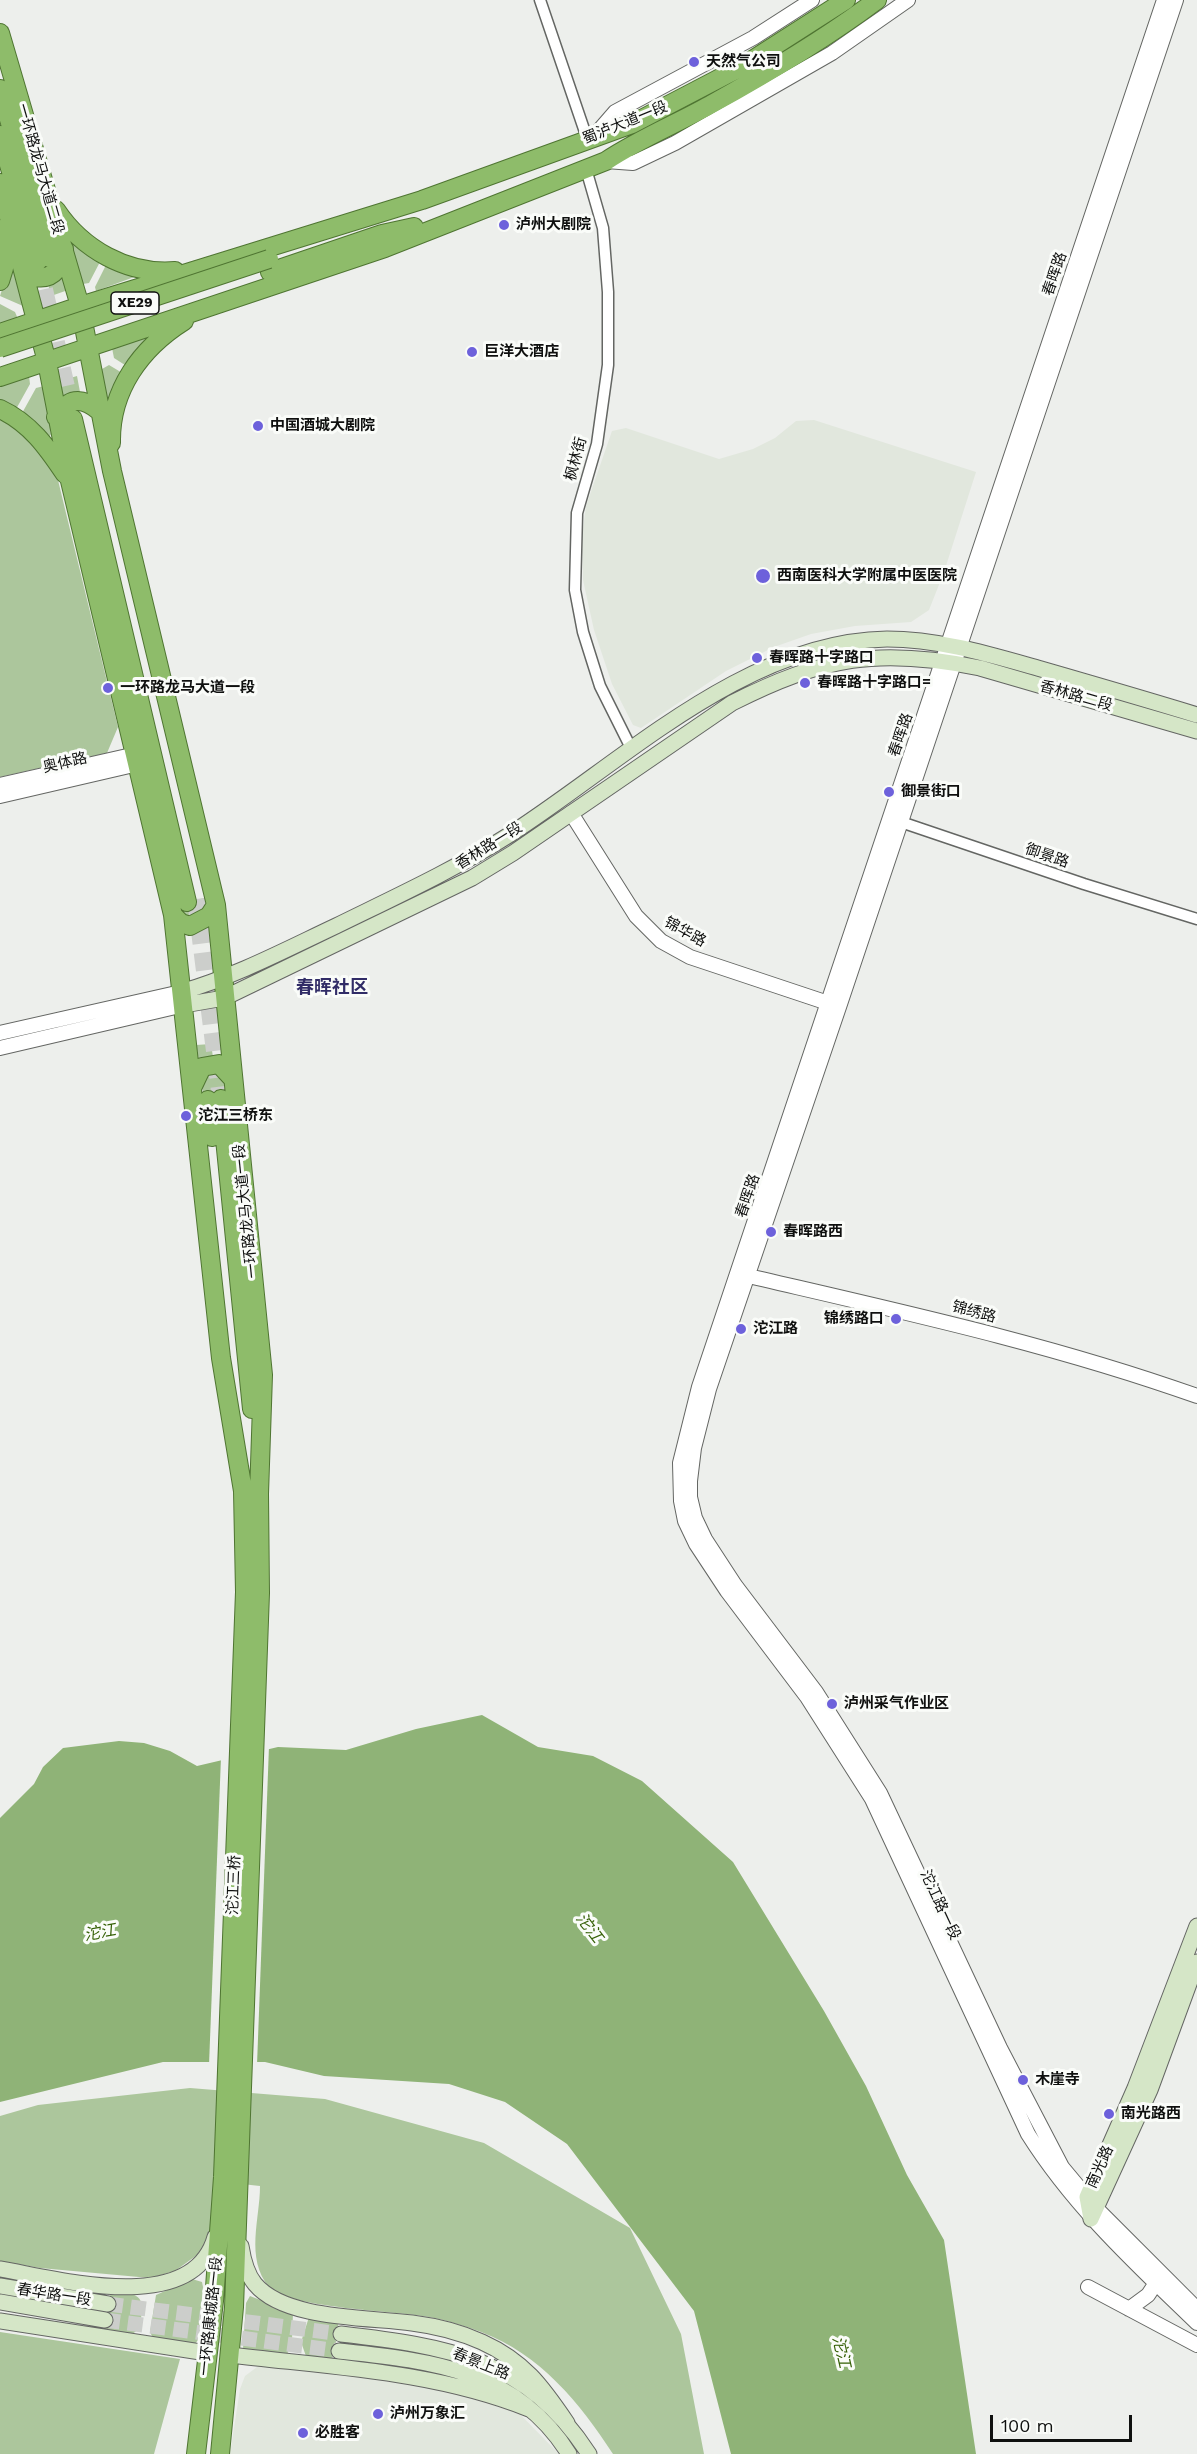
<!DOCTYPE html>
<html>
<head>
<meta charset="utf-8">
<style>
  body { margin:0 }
  #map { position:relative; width:1197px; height:2454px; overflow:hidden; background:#edefec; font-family:"Work Sans",sans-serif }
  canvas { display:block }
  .scale { position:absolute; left:990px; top:2415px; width:142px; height:27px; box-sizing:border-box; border:3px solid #0f100f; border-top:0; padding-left:8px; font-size:18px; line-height:21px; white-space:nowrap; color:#0f100f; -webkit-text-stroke:4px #fafcf9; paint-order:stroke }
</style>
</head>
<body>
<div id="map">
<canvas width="1197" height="2454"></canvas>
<div class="scale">100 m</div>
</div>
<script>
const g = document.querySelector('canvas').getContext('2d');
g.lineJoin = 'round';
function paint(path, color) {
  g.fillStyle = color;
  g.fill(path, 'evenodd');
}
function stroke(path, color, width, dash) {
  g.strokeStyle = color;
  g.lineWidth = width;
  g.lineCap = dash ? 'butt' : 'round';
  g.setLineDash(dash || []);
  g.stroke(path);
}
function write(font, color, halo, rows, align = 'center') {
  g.font = font + ' "Work Sans","Noto Sans SC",sans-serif';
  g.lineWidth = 6;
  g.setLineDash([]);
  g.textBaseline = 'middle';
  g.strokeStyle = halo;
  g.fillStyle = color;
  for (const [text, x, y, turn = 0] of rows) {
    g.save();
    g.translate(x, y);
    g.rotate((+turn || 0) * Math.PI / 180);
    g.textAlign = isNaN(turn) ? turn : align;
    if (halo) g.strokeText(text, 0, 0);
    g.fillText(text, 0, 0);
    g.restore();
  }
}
paint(new Path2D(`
  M814,420L976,472L944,572L929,610L911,622L855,626L811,634L774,647L726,671L641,728L633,725L612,684L594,630L583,580L582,537L586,506L612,431L626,428L719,459L753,449L775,438L796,421Z
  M261,2364L412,2382L511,2405L559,2454H230L240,2389L245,2376Z`), '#e1e7dd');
paint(new Path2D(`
  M71,237L101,260L89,283L83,284L69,242Z
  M11,261L25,305L23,306L0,296Z
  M107,263L137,276L96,291L95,287Z
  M63,274L68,290L51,296L48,284Z
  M0,304L15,312L18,319L0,325Z
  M146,337L149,338L128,367L114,358L112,348Z
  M109,365L124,374L113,400L106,403L102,369Z
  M29,376L30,384L15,411L0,403V386Z
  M77,376L80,392L64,400L57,382Z
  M44,386L51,434L48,439L21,415L36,388Z
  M0,416L36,444L57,476L118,727L107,753L0,777Z
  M204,898L205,910L196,918L182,915L178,905Z
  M211,1044L213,1057L199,1061L196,1045Z
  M210,1071L224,1077L228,1098H203L202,1083Z
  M190,2088L325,2099L484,2143L630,2228L681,2334L704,2454H613C580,2403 540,2354 481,2332C465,2326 446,2320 429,2317C397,2311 287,2308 269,2287C245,2258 260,2219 260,2186L214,2181L210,2236L197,2255L175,2271L150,2278L40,2268L0,2261V2116L38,2105Z
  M192,2279L202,2282L203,2287L198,2340L195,2344L153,2338L150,2332L156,2295Z
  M111,2290C143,2294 146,2297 139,2329L131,2335L104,2333Z
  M250,2296L293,2313L292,2340L287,2355L243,2349L246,2303Z
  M309,2317L339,2319L333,2363L307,2359L301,2342Z
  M0,2332L180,2359L154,2454H0Z`), '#acc69c');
paint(new Path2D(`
  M482,1715L538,1747L593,1756L642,1781L733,1862L824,2011L866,2086L907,2175L944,2240L976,2454H731L694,2311L567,2144L505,2102L449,2084L324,2076L265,2062H163L0,2102V1818L34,1784L43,1767L63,1748L119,1741L144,1743L170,1751L197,1766L278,1747L346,1750L416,1729Z`), '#8fb377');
paint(new Path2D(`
  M269,1746L257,2065H209L221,1757Z`), '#edefec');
stroke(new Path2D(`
  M108,2304L341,2334
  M105,2320L339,2351`), '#cccecb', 15, [15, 8]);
stroke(new Path2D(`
  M38,263L73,418
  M196,899L221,1099`), '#cccecb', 18, [18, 9]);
const minor = new Path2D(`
  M540,0L587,138
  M586,169L603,228L608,292V365L597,444L577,513L575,590L583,632L600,686L631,748
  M895,820L1084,884L1197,919`);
const tertiary = new Path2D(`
  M1164,0L699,1387L680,1463L681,1501L685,1521L696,1544L727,1591L807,1697L872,1799L1028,2134C1074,2207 1135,2263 1197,2323
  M1176,0L839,1007L709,1389L694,1448L690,1481V1497L695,1518L705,1539L735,1585L816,1692L880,1793L1000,2048L1062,2167L1097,2209L1197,2309
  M595,135L615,112L753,38L812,0
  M606,161L633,163L675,143L832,53L908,0
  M0,785L136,754
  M0,796L138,764
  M571,813L636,916L661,941L690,957L837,1006
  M0,1033L181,992
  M0,1048L184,1005
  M740,1274C894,1310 1048,1343 1197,1396
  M1088,2287L1197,2345
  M1129,2309L1148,2295L1156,2283`);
const secondary = new Path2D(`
  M181,992C236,976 285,950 336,926C395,897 454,870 509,835C623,762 745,641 887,639C940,639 991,655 1041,669C1093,684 1145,699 1197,715
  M184,1005L224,998L472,878L513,853L732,703C823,657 879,647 980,668L1197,731
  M1091,2219L1087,2197L1135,2088L1197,1926
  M1091,2219L1150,2090L1197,1962
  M241,2246C243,2259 246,2273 255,2284C285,2320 368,2317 412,2323C436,2326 460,2332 482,2342C524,2361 542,2386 567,2423
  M0,2269C59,2279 193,2317 215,2237
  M0,2286L108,2304
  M0,2302L105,2320
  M0,2321L207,2353
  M341,2334C446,2346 527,2358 589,2454
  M339,2351C430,2361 516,2369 569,2454
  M230,2355C330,2367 434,2371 529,2409`);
const trunk = new Path2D(`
  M0,33L80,306L112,471L216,905L263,1375L259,1494L260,1593L234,2307L220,2454
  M0,89L50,258
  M0,135L38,261
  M0,183L47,362L70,481L173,915L221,1358L243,1491L245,1592L223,2177L214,2301L196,2454
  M56,210C82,249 127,275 175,271
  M22,264L36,277C55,280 62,265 64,249
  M270,272L382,234L414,227
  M0,281L4,268L6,227
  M0,333L80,306L422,200L632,124L743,66L846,0
  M0,377L385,248L606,161C639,139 676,124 710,105C768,73 825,39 877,0
  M0,409C30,423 47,447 65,474
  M56,417C68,398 81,396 98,410
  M73,419L187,902
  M111,443C110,390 141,348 184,321
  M173,915L181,923L190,926L209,916L216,905
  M193,1086L202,1067L219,1064L232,1078
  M221,1099L252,1409
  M208,1100L212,1137`);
stroke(minor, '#646663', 13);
stroke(tertiary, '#646663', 16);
stroke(secondary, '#646663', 17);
stroke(trunk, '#4f7532', 20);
stroke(minor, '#fff', 10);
stroke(tertiary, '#fff', 14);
stroke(secondary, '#d5e6c7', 15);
stroke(trunk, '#8ebc6a', 18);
const trunkBridge = new Path2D(`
  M0,348L269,259`);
stroke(trunkBridge, '#4f7532', 20, []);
stroke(trunkBridge, '#8ebc6a', 18);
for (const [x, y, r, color] of [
  [694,62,6,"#6d61db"],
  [504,225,6,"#6d61db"],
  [472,352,6,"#6d61db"],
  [258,426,6,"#6d61db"],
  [763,576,8,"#6d61db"],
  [757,658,6,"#6d61db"],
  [805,683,6,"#6d61db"],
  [108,688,6,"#6d61db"],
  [889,792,6,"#6d61db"],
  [186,1116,6,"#6d61db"],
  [771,1232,6,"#6d61db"],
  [896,1319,6,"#6d61db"],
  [741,1329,6,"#6d61db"],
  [832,1704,6,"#6d61db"],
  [1023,2080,6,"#6d61db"],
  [1109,2114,6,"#6d61db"],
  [378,2414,6,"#6d61db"],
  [303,2433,6,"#6d61db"]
]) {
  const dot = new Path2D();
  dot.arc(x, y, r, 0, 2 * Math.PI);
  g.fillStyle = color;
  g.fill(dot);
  stroke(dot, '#fafcf9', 2);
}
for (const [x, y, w] of [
  [135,303,48]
]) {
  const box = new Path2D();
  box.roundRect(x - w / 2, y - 11, w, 22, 4.5);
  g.fillStyle = '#fafcf9';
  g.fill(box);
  stroke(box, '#0f100f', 1.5);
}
write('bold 14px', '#0f100f', null, [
  ["XE29",135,303]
]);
write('bold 15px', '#0f100f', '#fafcf9', [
  ["天然气公司",706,62],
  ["泸州大剧院",516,225],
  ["巨洋大酒店",484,352],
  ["中国酒城大剧院",270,426],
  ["西南医科大学附属中医医院",777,576],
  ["春晖路十字路口",769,658],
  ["春晖路十字路口=",817,683],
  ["一环路龙马大道一段",120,688],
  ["御景街口",901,792],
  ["沱江三桥东",198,1116],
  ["春晖路西",783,1232],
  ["锦绣路口",884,1319,"right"],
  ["沱江路",753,1329],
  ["泸州采气作业区",844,1704],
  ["木崖寺",1035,2080],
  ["南光路西",1121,2114],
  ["泸州万象汇",390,2414],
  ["必胜客",315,2433]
], 'left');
write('15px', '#0f100f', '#fafcf9', [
  ["蜀泸大道一段",625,123,-22],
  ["一环路龙马大道二段",40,169,74],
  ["春晖路",1055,274,-71],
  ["枫林街",576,459,-75],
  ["香林路二段",1076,696,16],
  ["春晖路",901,735,-71],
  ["奥体路",65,763,-13],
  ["香林路一段",489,846,-32],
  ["御景路",1047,856,19],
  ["锦华路",685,932,29],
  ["春晖路",748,1196,-71],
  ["一环路龙马大道一段",246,1211,-96],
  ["锦绣路",974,1312,15],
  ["沱江三桥",234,1885,-88],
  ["沱江路一段",940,1905,65],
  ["南光路",1100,2167,-66],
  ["春华路一段",54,2295,9],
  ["一环路康城路一段",211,2316,-84],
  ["春景上路",481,2364,22]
]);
write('italic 16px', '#356006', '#fafcf9', [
  ["沱江",589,1928,52],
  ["沱江",100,1933,-10],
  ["沱江",841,2352,77]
]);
write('bold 18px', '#312c67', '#fafcf9', [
  ["春晖社区",332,988]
]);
</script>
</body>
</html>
